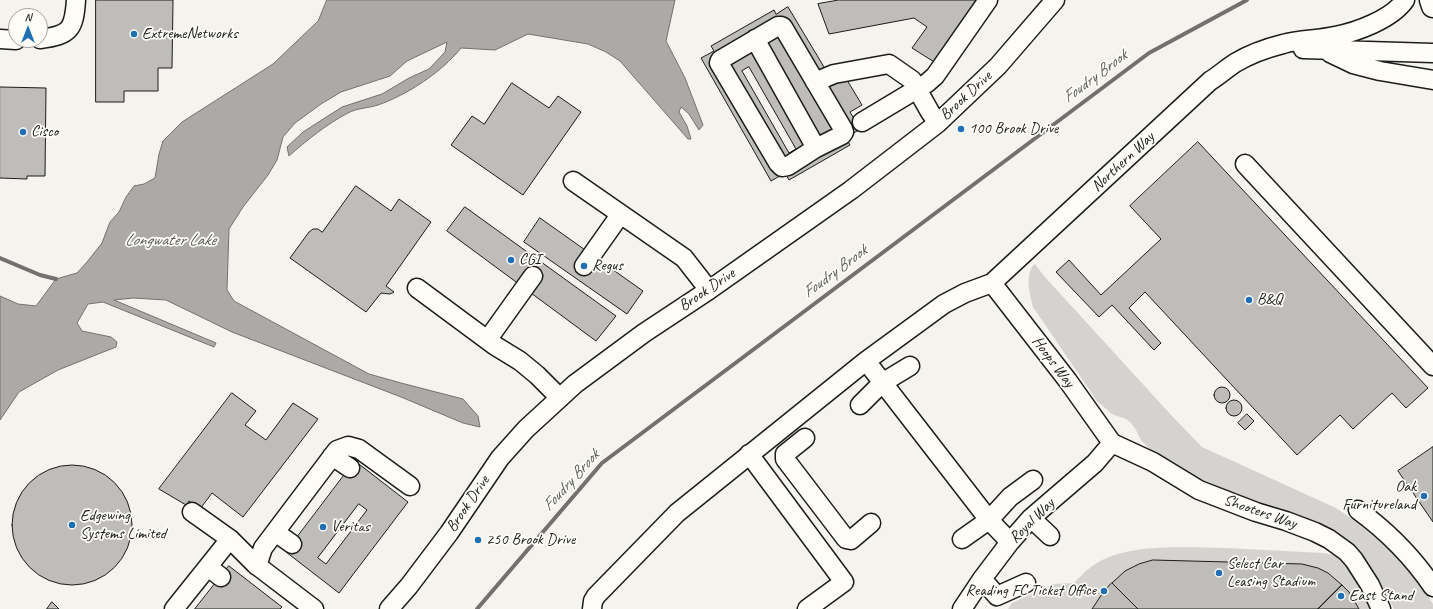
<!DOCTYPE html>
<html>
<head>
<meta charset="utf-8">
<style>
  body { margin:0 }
  #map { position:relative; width:1433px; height:609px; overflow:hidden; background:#f4f3ee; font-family:Caveat,sans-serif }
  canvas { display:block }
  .north { position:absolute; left:8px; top:8px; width:40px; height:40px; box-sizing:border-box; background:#fdfcf7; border:1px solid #a3a29f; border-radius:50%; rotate:0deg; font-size:11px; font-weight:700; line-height:16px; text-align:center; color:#1c1c1c }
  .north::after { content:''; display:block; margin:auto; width:14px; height:18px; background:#1f6fb2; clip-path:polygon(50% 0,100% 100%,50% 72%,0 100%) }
</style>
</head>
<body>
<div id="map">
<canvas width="1433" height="609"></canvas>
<div class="north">N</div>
</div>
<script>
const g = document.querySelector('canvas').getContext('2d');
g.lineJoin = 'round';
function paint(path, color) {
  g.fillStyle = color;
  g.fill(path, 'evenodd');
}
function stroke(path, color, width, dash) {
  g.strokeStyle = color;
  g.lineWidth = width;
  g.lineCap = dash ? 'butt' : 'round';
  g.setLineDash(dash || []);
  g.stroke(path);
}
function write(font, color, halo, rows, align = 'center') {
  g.font = font + ' Caveat,sans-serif';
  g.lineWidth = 3.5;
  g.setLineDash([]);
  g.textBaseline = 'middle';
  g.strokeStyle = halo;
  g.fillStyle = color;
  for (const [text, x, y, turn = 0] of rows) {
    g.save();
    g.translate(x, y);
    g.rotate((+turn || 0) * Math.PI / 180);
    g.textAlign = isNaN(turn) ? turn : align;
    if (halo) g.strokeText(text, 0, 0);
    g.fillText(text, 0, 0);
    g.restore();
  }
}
paint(new Path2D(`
  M1035,264L1044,276L1172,416L1202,447L1336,508L1358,523L1409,567L1433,604V609H1394L1379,581L1363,559L1325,528L1309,519L1247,501L1214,488L1155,455L1141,440L1136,430L1131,423L1126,419L1112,414L1097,401L1033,307C1030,295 1024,273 1035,264Z
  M1225,548L1323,553C1326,554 1332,554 1335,556C1355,567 1365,590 1375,609H1008L1012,603L1053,584L1074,583C1080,577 1087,569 1094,565C1128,542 1186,548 1225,548Z`), '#d4d3cf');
const water = new Path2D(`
  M327,0H675L666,41L685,78L703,125L699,130L689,114L681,107L679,112L687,126L691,139H688L620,61L606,52L588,44L528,34L495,50L461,48C442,72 407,95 378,105C369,108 357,108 348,113C327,124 307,140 289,156L287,147L303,132L342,107L382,94L409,78L429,69L445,52L447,42L407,61L390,76L341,92L321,104L295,123L283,137L277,160L268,175L243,207L229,229L227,290L234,301L369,374L401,383L463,399L478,416L480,427L463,423L401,397L232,332L166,300L133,298L114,300L216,343L214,347L103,302L88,304L77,323L82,331L111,337L117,342L116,347L58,370L19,392L0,420V296L18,304L36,306L56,279L77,273L87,262L102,243L110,222L119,212L126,197L134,186L144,184L155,178L159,154L163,141L182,122L273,64L318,21Z`);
paint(water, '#abaaa6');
stroke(water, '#72716f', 1);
stroke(new Path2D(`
  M0,258L40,275L56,279
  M477,609L602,463L1149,53L1247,0`), '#72716f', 4);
const building = new Path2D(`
  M96,0H173L172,68H158V91H124V102H96Z
  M839,0H980L939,65L912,48L927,27L914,18L829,34L818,4Z
  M788,7L833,82L847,80L862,105L850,112L860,129L846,138L850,145L789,180L785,173L771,181L701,58L714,51L711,46L774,10L776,14ZM749,67L796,149L789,153L742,71Z
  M512,83L549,108L558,96L581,112L523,195L451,145L472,116L484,124Z
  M0,87L46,88L45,176H27V179L0,178Z
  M1198,142L1428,388L1406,408L1392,393L1353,429L1340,415L1297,455L1145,292L1129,308L1161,343L1154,350L1112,305L1099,317L1056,272L1069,260L1101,295L1161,239L1130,206Z
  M356,186L391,211L399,199L431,222L386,286L394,292L390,294L381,293L366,312L290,258L309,232L313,229H318L322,232Z
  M465,207L616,316L596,341L447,231Z
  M540,218L643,291L627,314L524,242Z
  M1214 395a8 8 0 1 1 16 0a8 8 0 1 1-16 0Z
  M232,393L256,411L245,425L266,440L293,403L318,419L243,517L212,493L200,509L189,501L186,505L159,489Z
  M1226 408a8 8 0 1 1 16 0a8 8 0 1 1-16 0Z
  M1247,414L1254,421L1245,430L1238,423Z
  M1433,447V522L1398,471Z
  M355,461L408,502L339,593L286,552ZM359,504L367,510L326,564L318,558Z
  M12 525a60 60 0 1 1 120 0a60 60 0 1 1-120 0Z
  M1153,560L1302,564L1318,568L1328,573L1342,585L1318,609H1138L1112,583L1125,571L1139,564Z
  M229,566L282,607L280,609H195Z
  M1112,583L1138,609H1092L1104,591Z
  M1342,585L1349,592L1359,609H1318Z
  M52,602L59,609H47Z`);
paint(building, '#bebdba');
stroke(building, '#1c1c1c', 1);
const minor = new Path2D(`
  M778,26H781L783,27L843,129L844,132L842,135L816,148L788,166L782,167L778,163L719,63L720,60Z
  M0,39L16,40
  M40,39C70,35 74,30 76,0
  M755,39L816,148
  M1303,49L1433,53
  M1330,53L1353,64L1380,71L1433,80
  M815,82L834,74L889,64L912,80L930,112L938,123
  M862,122L927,83L935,76L988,0
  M1245,164L1433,366
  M573,181L684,258L709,290
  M584,266L620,215
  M992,283L1068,381L1112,443L1153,462L1199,490L1256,512L1286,521L1315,532L1329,539L1347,552L1354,560L1370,585L1381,609
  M417,288L494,345L520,361L537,375L560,398
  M488,339L533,276
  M866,361L989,520L1010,542
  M860,405L882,383L910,366
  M805,438L785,454V459L846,539L851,540L871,523
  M749,454L844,582L807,609
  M332,456L350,468
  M1358,510C1388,532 1412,556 1433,587
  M192,512L230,539L255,564L314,609
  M1031,518L1050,536
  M275,532L292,544
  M962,539L989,520L1010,497L1033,480
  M257,566L263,548L337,450L348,446L359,449L410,486
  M208,567L221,577
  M982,579L997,596L1026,583
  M174,609L230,539
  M389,609L409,586L449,533L500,458L526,429L575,384L644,333L709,290L851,190L938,123L998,66L1055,0
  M592,609L593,601L596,596L677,513L866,361L944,304L965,293L992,283L1210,81C1218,76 1226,69 1235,63C1250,54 1267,48 1283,44C1300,39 1318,40 1335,36C1357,32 1392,19 1405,0
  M962,609L982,579L1010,542L1031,518L1095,463L1112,443`);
const highway = new Path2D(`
  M1431,0L1433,6`);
stroke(minor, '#1c1c1c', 21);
stroke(highway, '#1c1c1c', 25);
stroke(minor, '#fdfcf7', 18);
stroke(highway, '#fdfcf7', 22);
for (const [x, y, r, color] of [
  [134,34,4,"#1f6fb2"],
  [961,129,4,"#1f6fb2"],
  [23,132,4,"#1f6fb2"],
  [511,260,4,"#1f6fb2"],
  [584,266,4,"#1f6fb2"],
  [1249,300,4,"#1f6fb2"],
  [1424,496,4,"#1f6fb2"],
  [72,525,4,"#1f6fb2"],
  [323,527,4,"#1f6fb2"],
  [478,540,4,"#1f6fb2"],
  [1219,573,4,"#1f6fb2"],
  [1104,591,4,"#1f6fb2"],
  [1341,596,4,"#1f6fb2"]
]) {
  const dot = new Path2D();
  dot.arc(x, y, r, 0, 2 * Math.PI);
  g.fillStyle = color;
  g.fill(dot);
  stroke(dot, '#fdfcf7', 1.5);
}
write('16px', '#1c1c1c', '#fdfcf7', [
  ["ExtremeNetworks",142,34],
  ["100 Brook Drive",969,129],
  ["Cisco",31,132],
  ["CGI",519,260],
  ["Regus",592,266],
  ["B&Q",1257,300],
  ["Oak",1416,487,"right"],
  ["Furnitureland",1416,505,"right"],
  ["Edgewing",80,516],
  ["Systems Limited",80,534],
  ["Veritas",331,527],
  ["250 Brook Drive",486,540],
  ["Select Car",1227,564],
  ["Leasing Stadium",1227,582],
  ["Reading FC Ticket Office",1096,591,"right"],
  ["East Stand",1349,596]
], 'left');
write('16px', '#1c1c1c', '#fdfcf7', [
  ["Brook Drive",966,96,-43],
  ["Northern Way",1123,162,-43],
  ["Brook Drive",707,290,-34],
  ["Hoops Way",1053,362,53],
  ["Brook Drive",468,504,-56],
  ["Shooters Way",1260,512,19],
  ["Royal Way",1032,521,-45]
]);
write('italic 17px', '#5c5c5a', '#fdfcf7', [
  ["Foudry Brook",1095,77,-37],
  ["Longwater Lake",170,241],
  ["Foudry Brook",835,272,-37],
  ["Foudry Brook",571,481,-48]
]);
</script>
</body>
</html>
